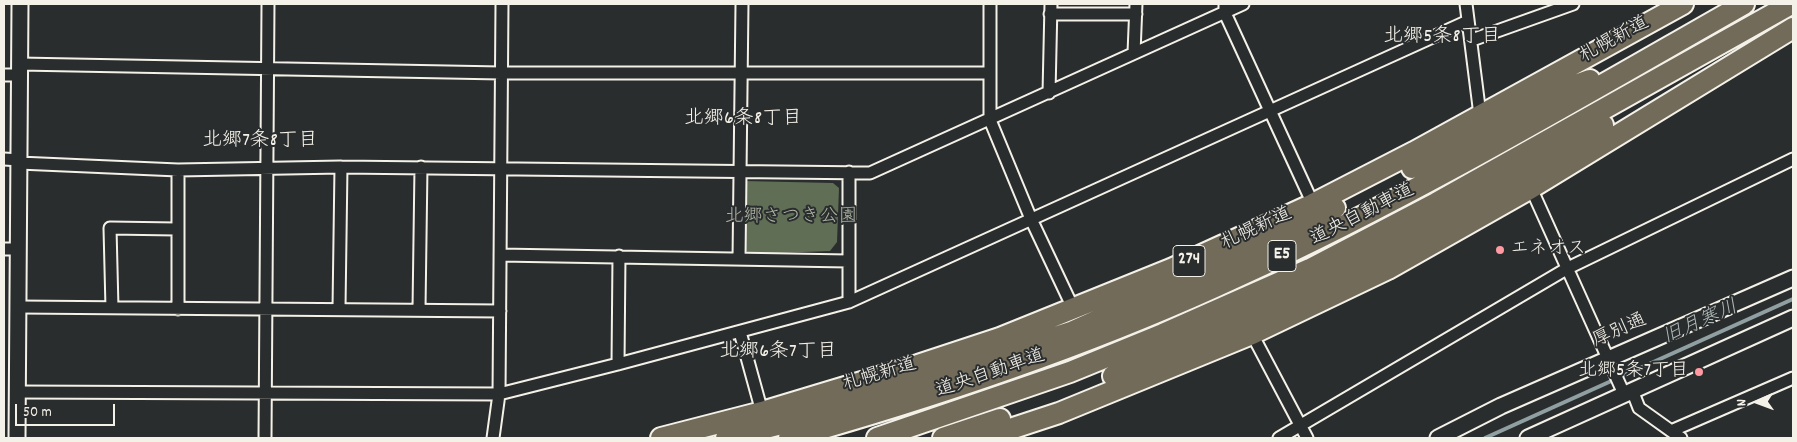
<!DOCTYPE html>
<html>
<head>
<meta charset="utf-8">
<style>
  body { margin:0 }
  #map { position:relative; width:1797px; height:442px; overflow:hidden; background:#2a2d2e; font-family:Dekko,sans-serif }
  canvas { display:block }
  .frame { position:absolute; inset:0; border:5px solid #f4f1e8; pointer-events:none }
  .north { position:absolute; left:1732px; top:377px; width:50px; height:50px; -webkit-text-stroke:4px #2a2d2e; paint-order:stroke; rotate:268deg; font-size:14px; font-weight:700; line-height:20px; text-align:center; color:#f4f1e8 }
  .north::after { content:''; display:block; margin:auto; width:18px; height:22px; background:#f4f1e8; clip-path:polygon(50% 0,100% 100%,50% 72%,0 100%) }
  .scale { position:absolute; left:15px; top:404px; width:100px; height:22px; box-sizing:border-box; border:2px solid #f4f1e8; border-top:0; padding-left:6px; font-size:15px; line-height:18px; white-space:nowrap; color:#f4f1e8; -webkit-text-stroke:4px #2a2d2e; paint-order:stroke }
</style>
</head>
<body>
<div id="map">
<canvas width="1797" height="442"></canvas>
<div class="frame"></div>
<div class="north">N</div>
<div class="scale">50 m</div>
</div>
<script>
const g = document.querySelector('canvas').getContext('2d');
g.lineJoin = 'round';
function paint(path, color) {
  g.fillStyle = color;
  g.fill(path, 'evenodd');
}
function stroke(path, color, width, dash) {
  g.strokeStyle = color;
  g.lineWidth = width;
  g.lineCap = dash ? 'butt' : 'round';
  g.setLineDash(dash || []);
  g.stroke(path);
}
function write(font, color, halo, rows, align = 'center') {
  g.font = font + ' Dekko,"Klee One",sans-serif';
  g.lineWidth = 4;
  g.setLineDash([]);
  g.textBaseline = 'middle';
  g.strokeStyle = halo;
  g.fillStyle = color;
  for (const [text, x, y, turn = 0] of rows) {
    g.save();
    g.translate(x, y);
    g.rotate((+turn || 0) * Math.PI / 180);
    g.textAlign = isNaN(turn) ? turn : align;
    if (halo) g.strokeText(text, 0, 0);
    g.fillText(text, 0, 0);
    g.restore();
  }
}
paint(new Path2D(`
  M744,181L833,183L839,188L837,242L830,251L749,254L744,249Z`), '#606e56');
stroke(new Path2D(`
  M1485,438L1793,299`), '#909fa2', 4);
const street = new Path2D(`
  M990,4V120L1031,219L1073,308
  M1225,4V13L1313,204
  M1466,4L1480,115
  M1050,14H1136
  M1472,40L1573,4
  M1134,53L1136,4
  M20,64L501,73H989
  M4,75H20
  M1049,93L1051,4
  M4,159L20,160
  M19,163L178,170L341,167L870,173L1243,4
  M849,172V302
  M1531,188L1624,394
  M4,249H19
  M500,255L848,261
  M739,259L742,4
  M19,307L500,311
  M112,308L110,228L176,229
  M339,308L341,167
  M178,309V170
  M419,309L421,167
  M740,332L762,412
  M1252,334L1307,438
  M618,364L619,256
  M1632,390L1639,408L1681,438
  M18,392L499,394L618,364L849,302L1468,21
  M1671,431L1793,378
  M265,438L268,4
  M493,438L499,394L502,4
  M1279,438L1568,268L1793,159`);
const secondary = new Path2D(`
  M17,438L20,4
  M1438,438L1501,406L1793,278
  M1528,438L1793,318`);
const highway = new Path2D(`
  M1412,168L1562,90L1590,80
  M1113,376L1342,274L1483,199L1603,125
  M661,438L762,412L918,365L1000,338L1171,269L1313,204L1414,152L1683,4
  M726,438L785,423L1071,332L1260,247L1335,208
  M789,438C942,395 1093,344 1237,277C1412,197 1577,99 1744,4
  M877,438L1070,372L1163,334L1310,269L1436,203L1791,4
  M943,438L1000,419
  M983,438L1059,413L1252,334L1388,269L1531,188L1793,28`);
stroke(street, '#f4f1e8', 15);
stroke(secondary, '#f4f1e8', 19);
stroke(highway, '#f4f1e8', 24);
stroke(street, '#2a2d2e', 11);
stroke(secondary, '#2a2d2e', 15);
stroke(highway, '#726b5a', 20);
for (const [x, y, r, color] of [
  [1500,250,5,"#ff9aa2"],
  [1699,372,5,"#ff9aa2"]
]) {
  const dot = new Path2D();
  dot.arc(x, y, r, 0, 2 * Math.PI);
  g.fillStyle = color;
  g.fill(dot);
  stroke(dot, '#2a2d2e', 2);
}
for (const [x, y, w] of [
  [1282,256,28],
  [1189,261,32]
]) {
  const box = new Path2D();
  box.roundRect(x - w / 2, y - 15.5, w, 31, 4);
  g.fillStyle = '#2a2d2e';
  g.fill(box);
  stroke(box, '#f4f1e8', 1);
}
write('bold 18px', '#f4f1e8', null, [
  ["E5",1282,256],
  ["274",1189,261]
]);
write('19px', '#f4f1e8', '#2a2d2e', [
  ["札幌新道",1615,41,-29],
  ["道央自動車道",1363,216,-27],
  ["札幌新道",1257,230,-25],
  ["厚別通",1620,332,-24],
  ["道央自動車道",991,375,-19],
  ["札幌新道",880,376,-17]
]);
write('19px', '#b1b6a6', '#2a2d2e', [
  ["北郷さつき公園",791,218]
]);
write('19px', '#f4f1e8', '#2a2d2e', [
  ["エネオス",1510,250],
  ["北郷5条7丁目",1689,372,"right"]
], 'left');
write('20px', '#f4f1e8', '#2a2d2e', [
  ["北郷5条8丁目",1442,38],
  ["北郷6条8丁目",743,120],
  ["北郷7条8丁目",260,142],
  ["北郷6条7丁目",778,353]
]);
write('italic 20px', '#b2bab9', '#2a2d2e', [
  ["旧月寒川",1701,324,-24]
]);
</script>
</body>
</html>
